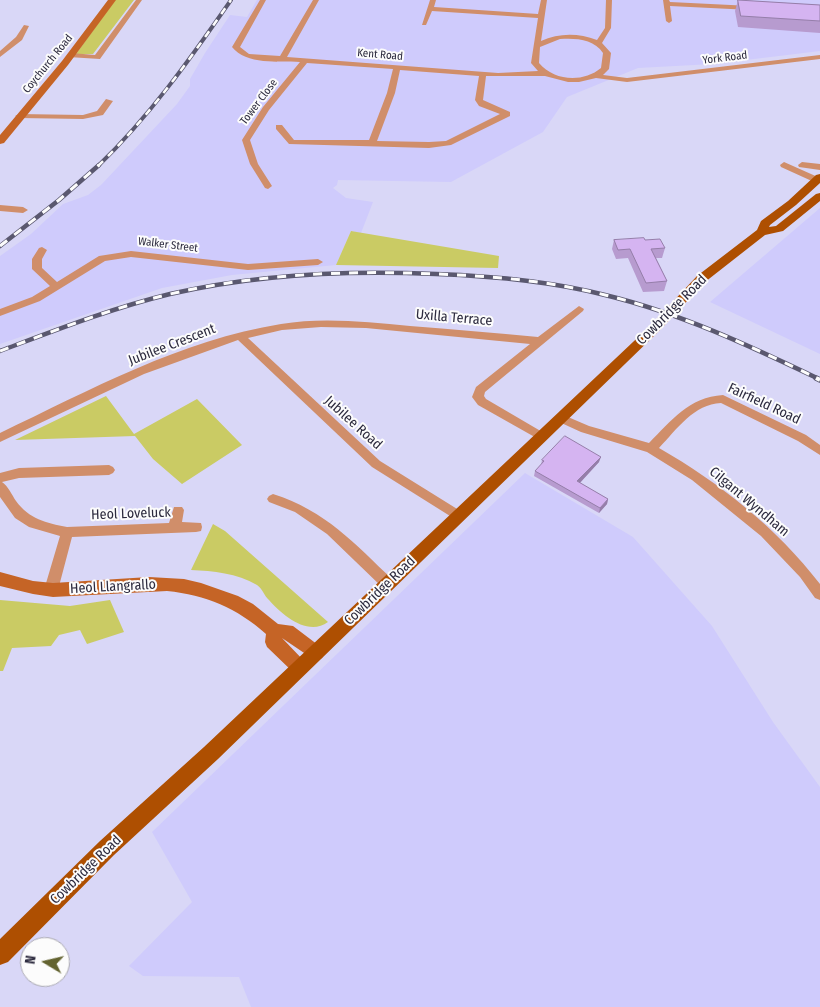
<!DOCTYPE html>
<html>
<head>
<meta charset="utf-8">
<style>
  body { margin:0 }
  #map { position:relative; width:820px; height:1007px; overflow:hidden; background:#d9d7f7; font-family:"Fira Sans Condensed",sans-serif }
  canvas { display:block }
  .north { position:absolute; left:20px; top:937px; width:50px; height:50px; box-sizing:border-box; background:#fcfcfc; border:1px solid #a9a8b0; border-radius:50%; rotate:279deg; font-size:14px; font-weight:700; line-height:20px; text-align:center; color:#2c2a3e }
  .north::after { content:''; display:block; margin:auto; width:18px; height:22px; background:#636330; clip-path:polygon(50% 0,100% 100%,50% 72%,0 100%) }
</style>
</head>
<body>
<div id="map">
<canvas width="820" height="1007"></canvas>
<div class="north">N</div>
</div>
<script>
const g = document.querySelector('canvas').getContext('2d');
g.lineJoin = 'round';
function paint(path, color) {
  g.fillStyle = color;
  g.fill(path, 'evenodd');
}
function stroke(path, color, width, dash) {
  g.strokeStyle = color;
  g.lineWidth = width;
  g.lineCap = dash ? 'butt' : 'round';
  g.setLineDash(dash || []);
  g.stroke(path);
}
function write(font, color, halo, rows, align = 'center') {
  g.font = font + ' "Fira Sans Condensed",sans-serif';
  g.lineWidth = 4;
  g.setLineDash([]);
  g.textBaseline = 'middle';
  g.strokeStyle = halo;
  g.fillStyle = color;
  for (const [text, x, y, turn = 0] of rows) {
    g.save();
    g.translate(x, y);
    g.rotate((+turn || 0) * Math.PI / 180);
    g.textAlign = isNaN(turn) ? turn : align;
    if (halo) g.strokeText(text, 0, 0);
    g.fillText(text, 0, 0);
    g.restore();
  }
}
paint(new Path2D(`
  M257,0H820V51L713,64L638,68L567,97L543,132L451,182L338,180L337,185L333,188L346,198L373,202L361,233L351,231L336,265L232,275L162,288L0,344V256L31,234L63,204L88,195L101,185L177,104L190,86V79L205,53L230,15L247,17Z
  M820,208V354L710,302Z
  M525,473L633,537L712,626L773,722L820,787V1007H251L239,977L143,976L129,966L192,902L152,832Z`), '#cfcbfc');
paint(new Path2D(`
  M115,0H134L93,54H76Z
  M351,231L499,256L498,268L336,265Z
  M106,396L134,434L197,399L242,445L182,484L153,459L135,436L15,440Z
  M213,524L225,531L328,622C308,637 282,615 269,600C264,596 263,589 257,585C237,573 213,571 191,570Z
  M0,600L70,606L110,600L124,632L87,644L80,630L59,635L51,646L12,648L3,671H0Z`), '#cacb64');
paint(new Path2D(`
  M136,0H142L100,59L68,57L67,55L71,53L95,55Z
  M260,0H266L240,47L249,54L280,56L313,0H319L287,57L498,73L538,71L531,63L538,18L432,11L426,25H422L430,0H436L434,7L538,14L541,0H547L541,41C559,33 578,33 597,40L605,28L606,0H612L611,28L602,43L611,53L609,69L603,75L627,78L820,55V59L627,82L596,78L579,82H568L545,76H486L483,100L510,112V116L451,145L429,148L289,144L276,129V125H282L294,140H369L387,93L393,69L307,63L269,110L250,140L258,164L272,186L268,189L265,188L250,164L242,140L263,107L300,62C279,61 246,65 232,47ZM560,39C576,38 594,39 603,53L601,68C583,83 554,81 539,63L540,47ZM400,70L479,76L475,100L479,106L500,114L446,141L429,142L377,141L395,93Z
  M663,0H669L670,2L751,6L754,8L751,10L670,6L672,21L669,23L666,21Z
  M24,25L29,26L22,40L0,57V51L16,37Z
  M106,99L113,101L103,115L83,119L19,118L15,116L19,114L83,115L97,111Z
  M784,162L820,178V182H814L781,167L780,165Z
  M802,162L820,164V170L799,167L798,165Z
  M0,205L23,207L28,210L23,213L0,211Z
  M42,247L47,250L42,259V268L57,282L99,256L131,251L248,264L318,259L323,262L318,265L248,270L131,257L105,261L40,301L0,316V309L32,297L50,286L32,269V259L39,248Z
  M579,306L584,309L583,311L485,392L484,396L486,399L544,433L546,436L540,440L478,405L472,397L476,387L530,344L366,328L321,327L282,330L248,338L380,461L462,512L464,516L462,520L458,521L372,467L238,340L144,374L0,442V433C90,390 181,340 281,324C323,317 367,322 410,326C452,329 495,333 538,337Z
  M723,395L806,435L820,445V455L798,441L721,403C694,404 677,429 659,448C720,483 777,528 820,584V600L815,598L800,577L761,536L692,480L647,452L581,432L557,421L555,418L561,414L589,426L649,443C671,421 689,397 723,395Z
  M109,465L113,467L115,470L113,473L109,475L19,478L2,482C8,486 12,495 16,501C29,519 46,523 67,527L169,523L174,507H182L184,510L182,522L201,523L202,527L201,531L196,532L72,537L58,590L56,594L51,596L46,594L44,590L60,536L29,527L15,518L0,497V473L19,468Z
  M273,494C326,511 354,543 393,580L395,584L393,588L388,590L383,588L327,534L295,512L269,502L267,499L269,496Z`), '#d08e6a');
paint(new Path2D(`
  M108,0H116L68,65L4,143L0,144V135L62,61Z
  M0,572L33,581L53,583L149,577L184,579L201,583L238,596L253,604L278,624L293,626L322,648L325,653L322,658L316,661L282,638L306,663L309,668L306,673L300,676L294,673L267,647L265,642L266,634C237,608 206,595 167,591L53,597L33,594L0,586Z`), '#c56426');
paint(new Path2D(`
  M820,174V183L796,205L770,225L769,227L776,226L816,194L820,193V201L783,231L765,235L705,282L659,331L218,759L114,855L8,962L0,965V939L100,841L204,747L651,325L697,276L757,230L761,221L788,201L816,175Z`), '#ae4f01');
const railFar2 = new Path2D(`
  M98,166C150,116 190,59 231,0`);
const railFar1 = new Path2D(`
  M0,246L59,200L99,165
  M0,351C56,330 112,308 170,294C257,274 347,270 436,274C493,276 550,281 605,295C680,313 750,346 819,379`);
const rail = new Path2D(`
  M816,378L820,380`);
stroke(railFar2, '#5a586f', 4);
stroke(railFar1, '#5a586f', 4.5);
stroke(rail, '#5a586f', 5.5);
stroke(railFar2, '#fcfcfc', 2.5, [7]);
stroke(railFar1, '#fcfcfc', 3, [9]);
stroke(rail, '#fcfcfc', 4, [11]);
paint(new Path2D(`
  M738,0L820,5V33L738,27L735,11Z
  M614,240H645L665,248L662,258H656L667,281L664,291L643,292L628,258L616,259L612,249Z
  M542,460L599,462L580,483L608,499L607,504L599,513L534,476L535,471L541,465Z`), '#b79bcf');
paint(new Path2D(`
  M601,457L599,462L576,487L577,481Z
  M608,499L607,504L599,513L600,508Z`), '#957ea9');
const building = new Path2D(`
  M738,0L820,5V21L741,16Z
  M644,238L645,240L660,239L665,248L651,249L667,281L646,283L630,249L618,250L614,240Z
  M565,436L601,457L577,481L608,499L600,508L535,471L544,461L542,460Z`);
paint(building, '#d5b4f1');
stroke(building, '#957ea9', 1);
write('11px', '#2c2a3e', '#fcfcfc', [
  ["Kent Road",380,55,5],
  ["York Road",725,58,-7],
  ["Coychurch Road",48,64,-51],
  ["Tower Close",259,102,-53],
  ["Walker Street",168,245,7]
]);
write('14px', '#2c2a3e', '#fcfcfc', [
  ["Cowbridge Road",672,310,-45],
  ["Uxilla Terrace",454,318,5],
  ["Jubilee Crescent",172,345,-21],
  ["Fairfield Road",764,404,25],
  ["Jubilee Road",353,423,42],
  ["Cilgant Wyndham",749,502,40],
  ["Heol Loveluck",131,514,-2],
  ["Heol Llangrallo",113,587,-3],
  ["Cowbridge Road",380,591,-44],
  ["Cowbridge Road",86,870,-44]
]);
</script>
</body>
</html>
